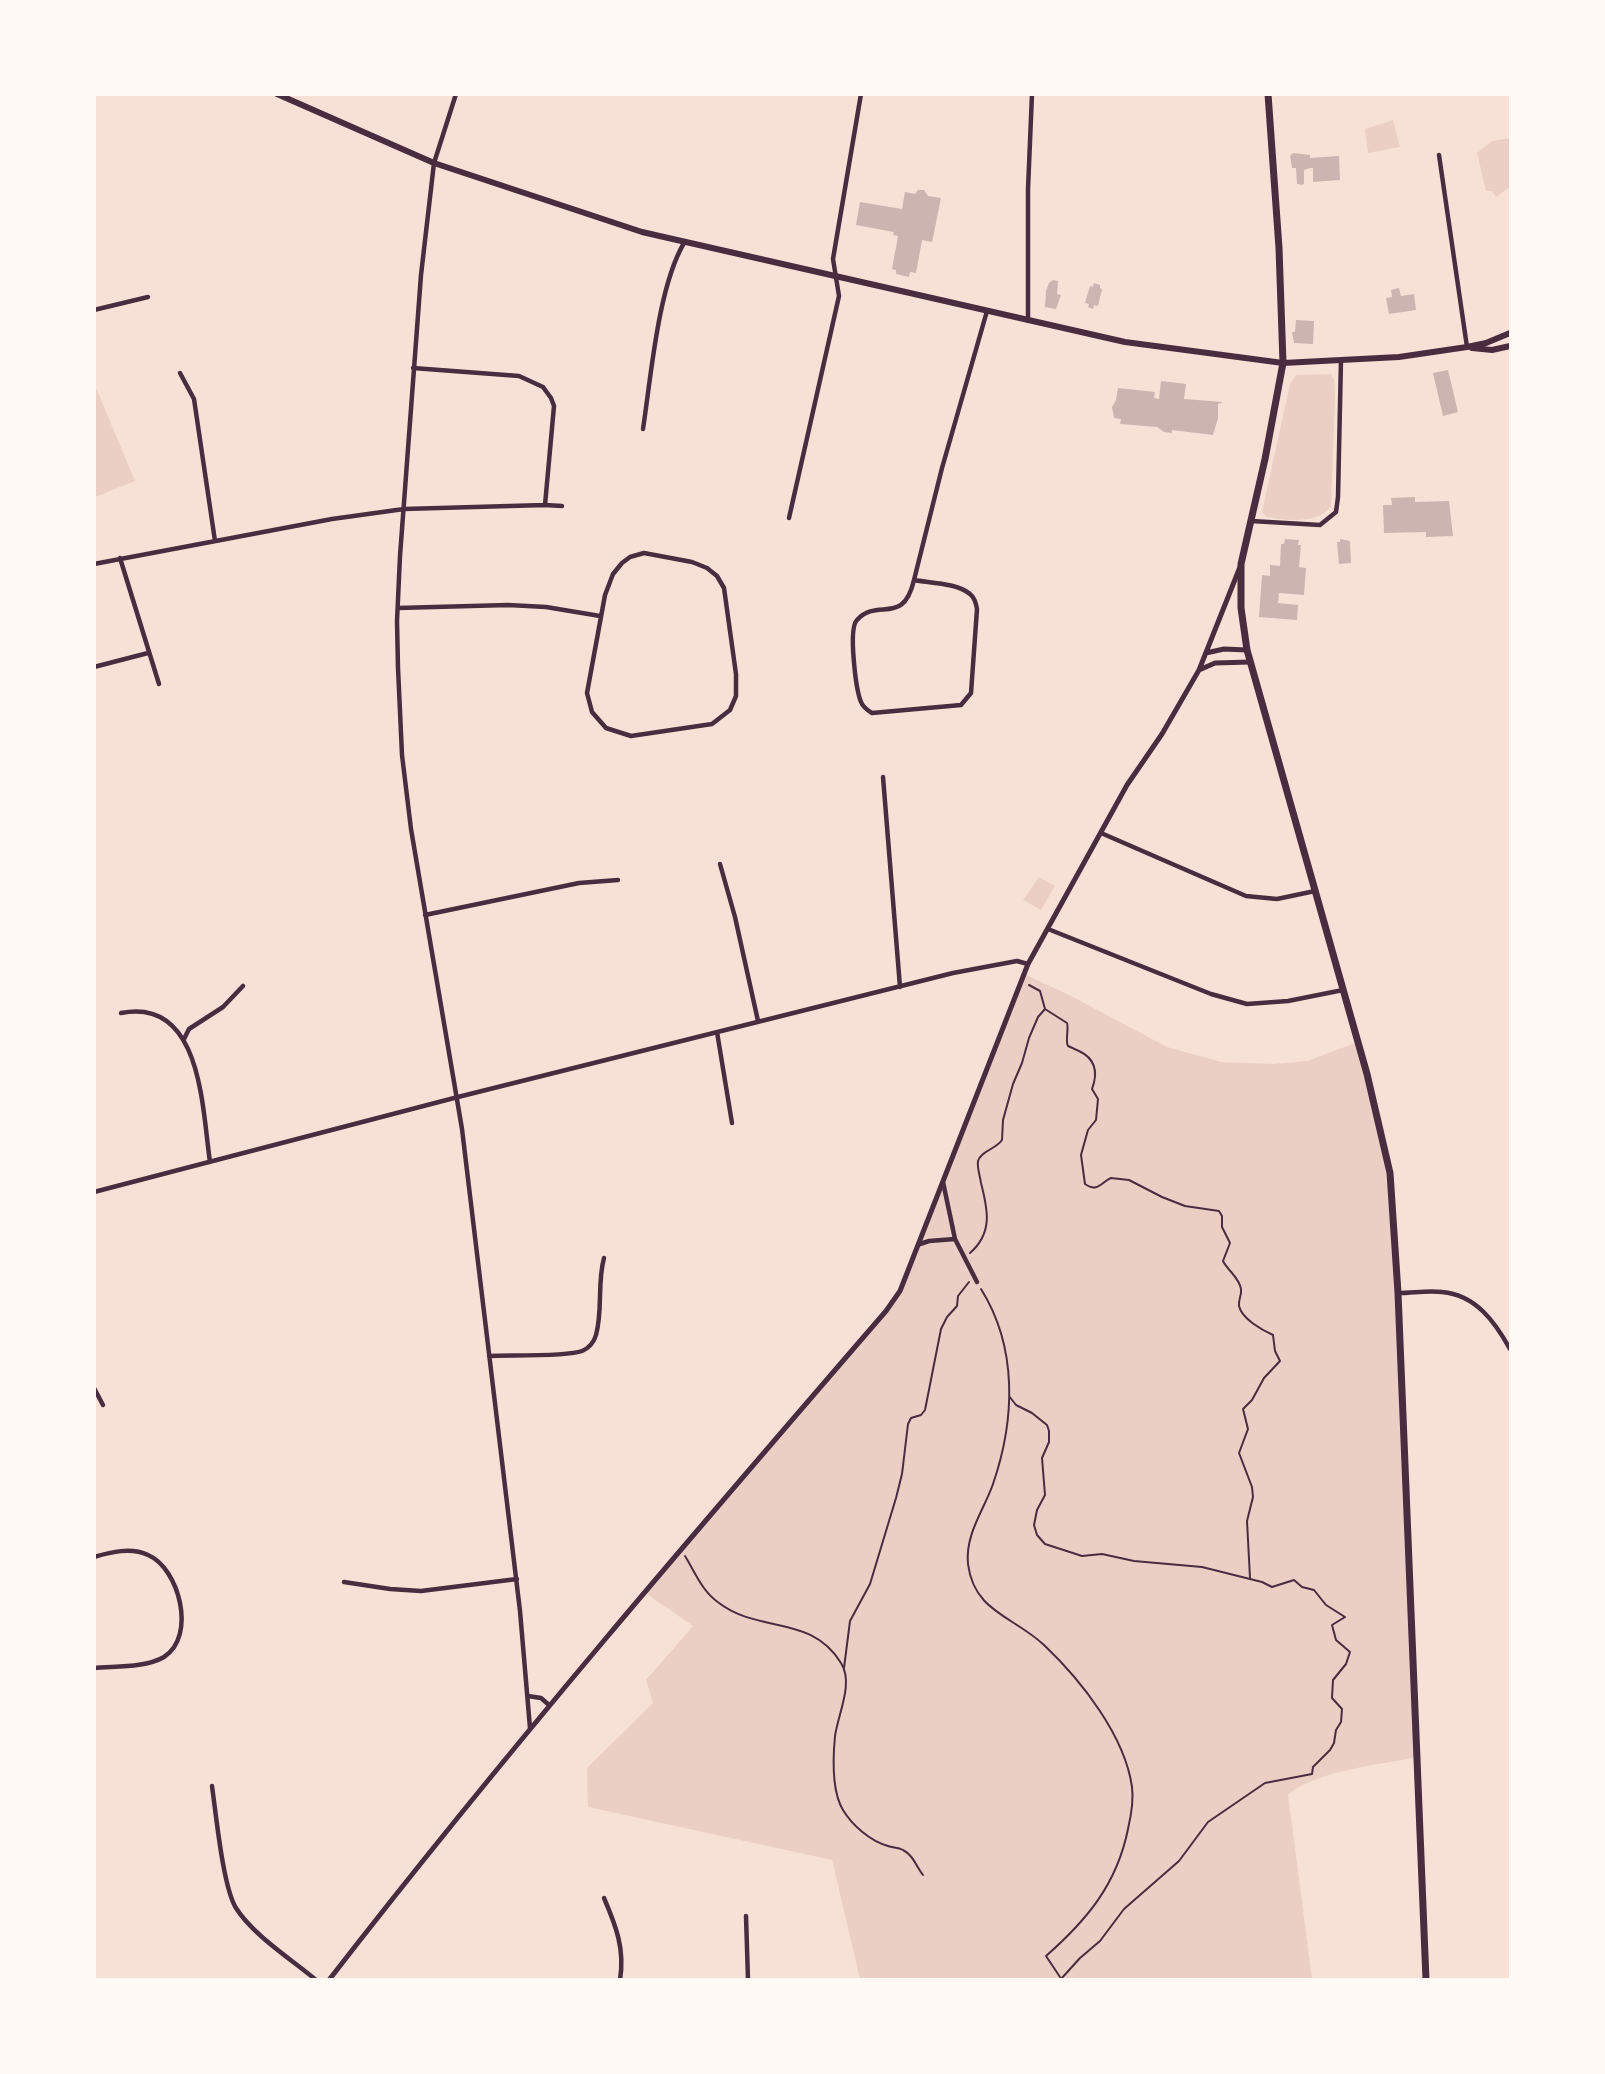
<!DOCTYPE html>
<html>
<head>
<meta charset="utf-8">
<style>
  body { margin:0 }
  #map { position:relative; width:1605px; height:2074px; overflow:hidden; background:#f7e1d7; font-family:Overpass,sans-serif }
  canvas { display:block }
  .frame { position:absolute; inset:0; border:96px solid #fffaf5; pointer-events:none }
</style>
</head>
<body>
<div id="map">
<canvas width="1605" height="2074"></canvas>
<div class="frame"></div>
</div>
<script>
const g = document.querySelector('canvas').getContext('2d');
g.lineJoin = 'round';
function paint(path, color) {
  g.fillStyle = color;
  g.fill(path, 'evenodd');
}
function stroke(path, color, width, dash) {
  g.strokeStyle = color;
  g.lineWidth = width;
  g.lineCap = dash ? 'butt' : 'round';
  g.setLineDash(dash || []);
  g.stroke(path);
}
paint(new Path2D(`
  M1393,120L1400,147L1368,153L1365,129Z
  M1510,138V187L1496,197L1492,191H1486L1477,153L1492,141Z
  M1331,374L1334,379L1335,398L1331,506C1318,525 1286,520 1267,517L1262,512L1290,384L1296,375Z
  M94,383L135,481L95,497H94Z
  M1039,877L1055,886L1041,910L1023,900Z
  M1024,974L1071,996L1167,1047L1221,1062L1273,1064L1307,1061L1358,1042L1390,1173L1417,1757C1375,1766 1323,1769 1288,1794L1312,1979H860L832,1860L588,1807L587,1768L653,1703L646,1680L693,1626L644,1592L900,1291Z`), '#ebcfc5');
paint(new Path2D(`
  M1293,153L1310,155V158L1339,156L1340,180L1313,182V168H1310L1304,170V184L1302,185L1297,184L1296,168H1292L1290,156Z
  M918,190H924L928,196L941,198L932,242L922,240L916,273L910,272L909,277L896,274V270L892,269L898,236L893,235L894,232L856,225L860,202L902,209L905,192L915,194Z
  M1053,280L1058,281L1057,294L1061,295L1056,309L1045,307L1046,291L1049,283Z
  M1094,283L1100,285V288L1102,289L1098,306L1094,305L1093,309L1088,307L1089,304L1085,303L1090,286L1093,287Z
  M1399,288L1401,296L1414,294L1416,310L1389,314L1386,298L1392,297L1391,290Z
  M1296,320L1314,321L1313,344L1294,343L1292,332H1295Z
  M1448,370L1458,412L1443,416L1433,373Z
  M1161,381L1186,384L1184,399L1223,402L1218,404V418L1213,435L1172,430V433L1164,432L1157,427L1120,424L1121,419L1114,418L1112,407L1116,400L1118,388L1155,392L1154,398L1159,399Z
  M1415,497V502L1449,501L1453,536L1426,537V532L1384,533L1383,505H1392L1391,498Z
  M1285,539L1299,540L1298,545H1301L1299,567L1306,568L1304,595L1279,593L1278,603L1298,605L1297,620L1259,617L1262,575L1270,576V565L1280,566L1281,544H1284Z
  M1340,539L1350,541L1351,563L1339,564L1337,542H1340Z`), '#ccb4b1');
stroke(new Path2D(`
  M1045,1009L1067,1023C1069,1029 1065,1041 1068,1046C1070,1047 1077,1050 1079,1051C1096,1059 1098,1073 1092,1089L1098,1099L1096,1120L1088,1130L1081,1155L1085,1184C1098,1193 1101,1182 1111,1178L1129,1180L1162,1197L1185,1206L1219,1211L1222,1216V1227L1230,1243L1223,1261C1228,1271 1239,1277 1241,1289C1242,1295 1238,1300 1239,1306C1242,1319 1262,1330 1273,1335L1275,1351L1280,1361L1264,1378L1252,1400L1243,1409L1248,1429L1239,1453L1252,1487L1253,1497L1247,1521L1250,1578
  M970,1253C993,1233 988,1210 981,1183C980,1176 977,1168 978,1161C981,1151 996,1149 1002,1140L1003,1120L1013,1084L1022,1063L1029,1038L1038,1017L1045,1009L1040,991L1029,985
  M981,1289C1018,1348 1015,1420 993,1484C984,1510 965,1534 968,1564C974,1612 1013,1616 1044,1645C1081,1680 1125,1736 1132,1787C1134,1801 1131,1816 1128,1829C1117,1884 1087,1920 1046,1956L1060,1977
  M1009,1396L1016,1405L1032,1413L1047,1425L1049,1431V1442L1042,1458L1045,1495L1037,1510L1034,1525L1037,1535L1045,1544L1082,1556L1102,1554L1134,1561L1202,1567L1262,1582L1272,1587L1294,1580L1302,1587L1314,1590L1326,1605L1345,1617L1332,1625L1336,1640L1350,1652L1346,1664L1333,1680L1332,1698L1342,1709L1341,1722L1336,1730L1334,1743L1330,1750L1313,1767L1312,1774L1265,1783L1208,1822L1179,1861L1124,1909L1100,1941L1080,1958L1061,1979
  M685,1556C696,1574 702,1591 719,1603C760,1634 811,1614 841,1663C854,1683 838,1714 835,1736C833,1757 831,1790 843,1810C852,1825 870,1841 888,1846C893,1848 898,1847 903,1850C913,1855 916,1866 923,1875
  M844,1668L850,1621L870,1584L896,1498L902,1474L908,1424L911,1418L921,1415L925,1410L941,1329L947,1317L957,1306L958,1296L969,1282`), '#4a2c40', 2);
stroke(new Path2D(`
  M456,94L434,163L421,275L400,556L397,621L398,668L402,755L411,829L462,1129L520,1611L530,1728
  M1439,155L1467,347
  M94,310L148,297
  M1028,321V189L1032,94
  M413,368L519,376L543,387L551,398L554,406L545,505
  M180,373L194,399L215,541
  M643,429C651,377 658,287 684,243
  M789,518L839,296L833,259L861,94
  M1251,521L1320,525L1336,512L1338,497L1341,360
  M644,553L692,562L707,568L717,576L724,588L736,674V696L730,710L712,724L631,736L606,728L592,712L587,693L605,595L613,574L622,563L630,557Z
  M120,558L159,684
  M94,564L332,519L404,509L545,505L562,506
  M914,580C930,583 957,583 970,594C974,597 976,603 977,609L971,693L961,705L872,713C867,710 863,707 861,702C856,690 848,629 857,620C878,597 903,627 914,580Z
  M914,580L942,468L987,311
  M398,608L508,605L546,607L600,616
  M94,667L148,653
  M883,777L900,987
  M1101,833L1246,896L1277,899L1315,891
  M720,864L735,917L758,1021
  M425,915L579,883L618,880
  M1048,929L1211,994L1247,1004L1288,1001L1343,990
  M121,1013C202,997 202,1108 210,1162
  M717,1032L732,1123
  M184,1039L189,1029L223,1007L243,986
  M943,1182L955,1239L977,1282
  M94,1192L458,1097L953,973L1017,961L1028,964
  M920,1244L929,1241L955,1239
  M1399,1293C1413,1293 1428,1290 1442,1292C1476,1295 1495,1322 1510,1349
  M489,1356C509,1355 566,1357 582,1351C589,1348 594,1342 596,1335C603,1310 597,1283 604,1258
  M94,1388L103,1405
  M94,1557C111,1552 131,1547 148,1555C179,1568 197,1636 164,1657C145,1668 116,1666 94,1668
  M344,1582L390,1589L421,1591L517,1579
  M528,1696L541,1698L549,1705
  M212,1786C216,1814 223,1887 236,1908C253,1935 291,1959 316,1980
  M604,1898C616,1926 625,1949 620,1980
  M746,1916L748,1980`), '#4a2c40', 4.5);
stroke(new Path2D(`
  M1206,653L1224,649L1247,650
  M1199,670L1215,663L1250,662
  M329,1980C507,1750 696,1531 886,1311L900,1291L1028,964L1127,785L1162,734L1199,670L1240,567`), '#4a2c40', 5);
stroke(new Path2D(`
  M277,94L434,163L642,232L1125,342L1283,363L1399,357L1467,347L1486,343L1510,333
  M1472,348L1492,350L1510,346`), '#4a2c40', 6);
stroke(new Path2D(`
  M1268,94L1279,248L1283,363L1265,459L1241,564V608L1247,650L1367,1074L1390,1173L1398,1293L1426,1980`), '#4a2c40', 7);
</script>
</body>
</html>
